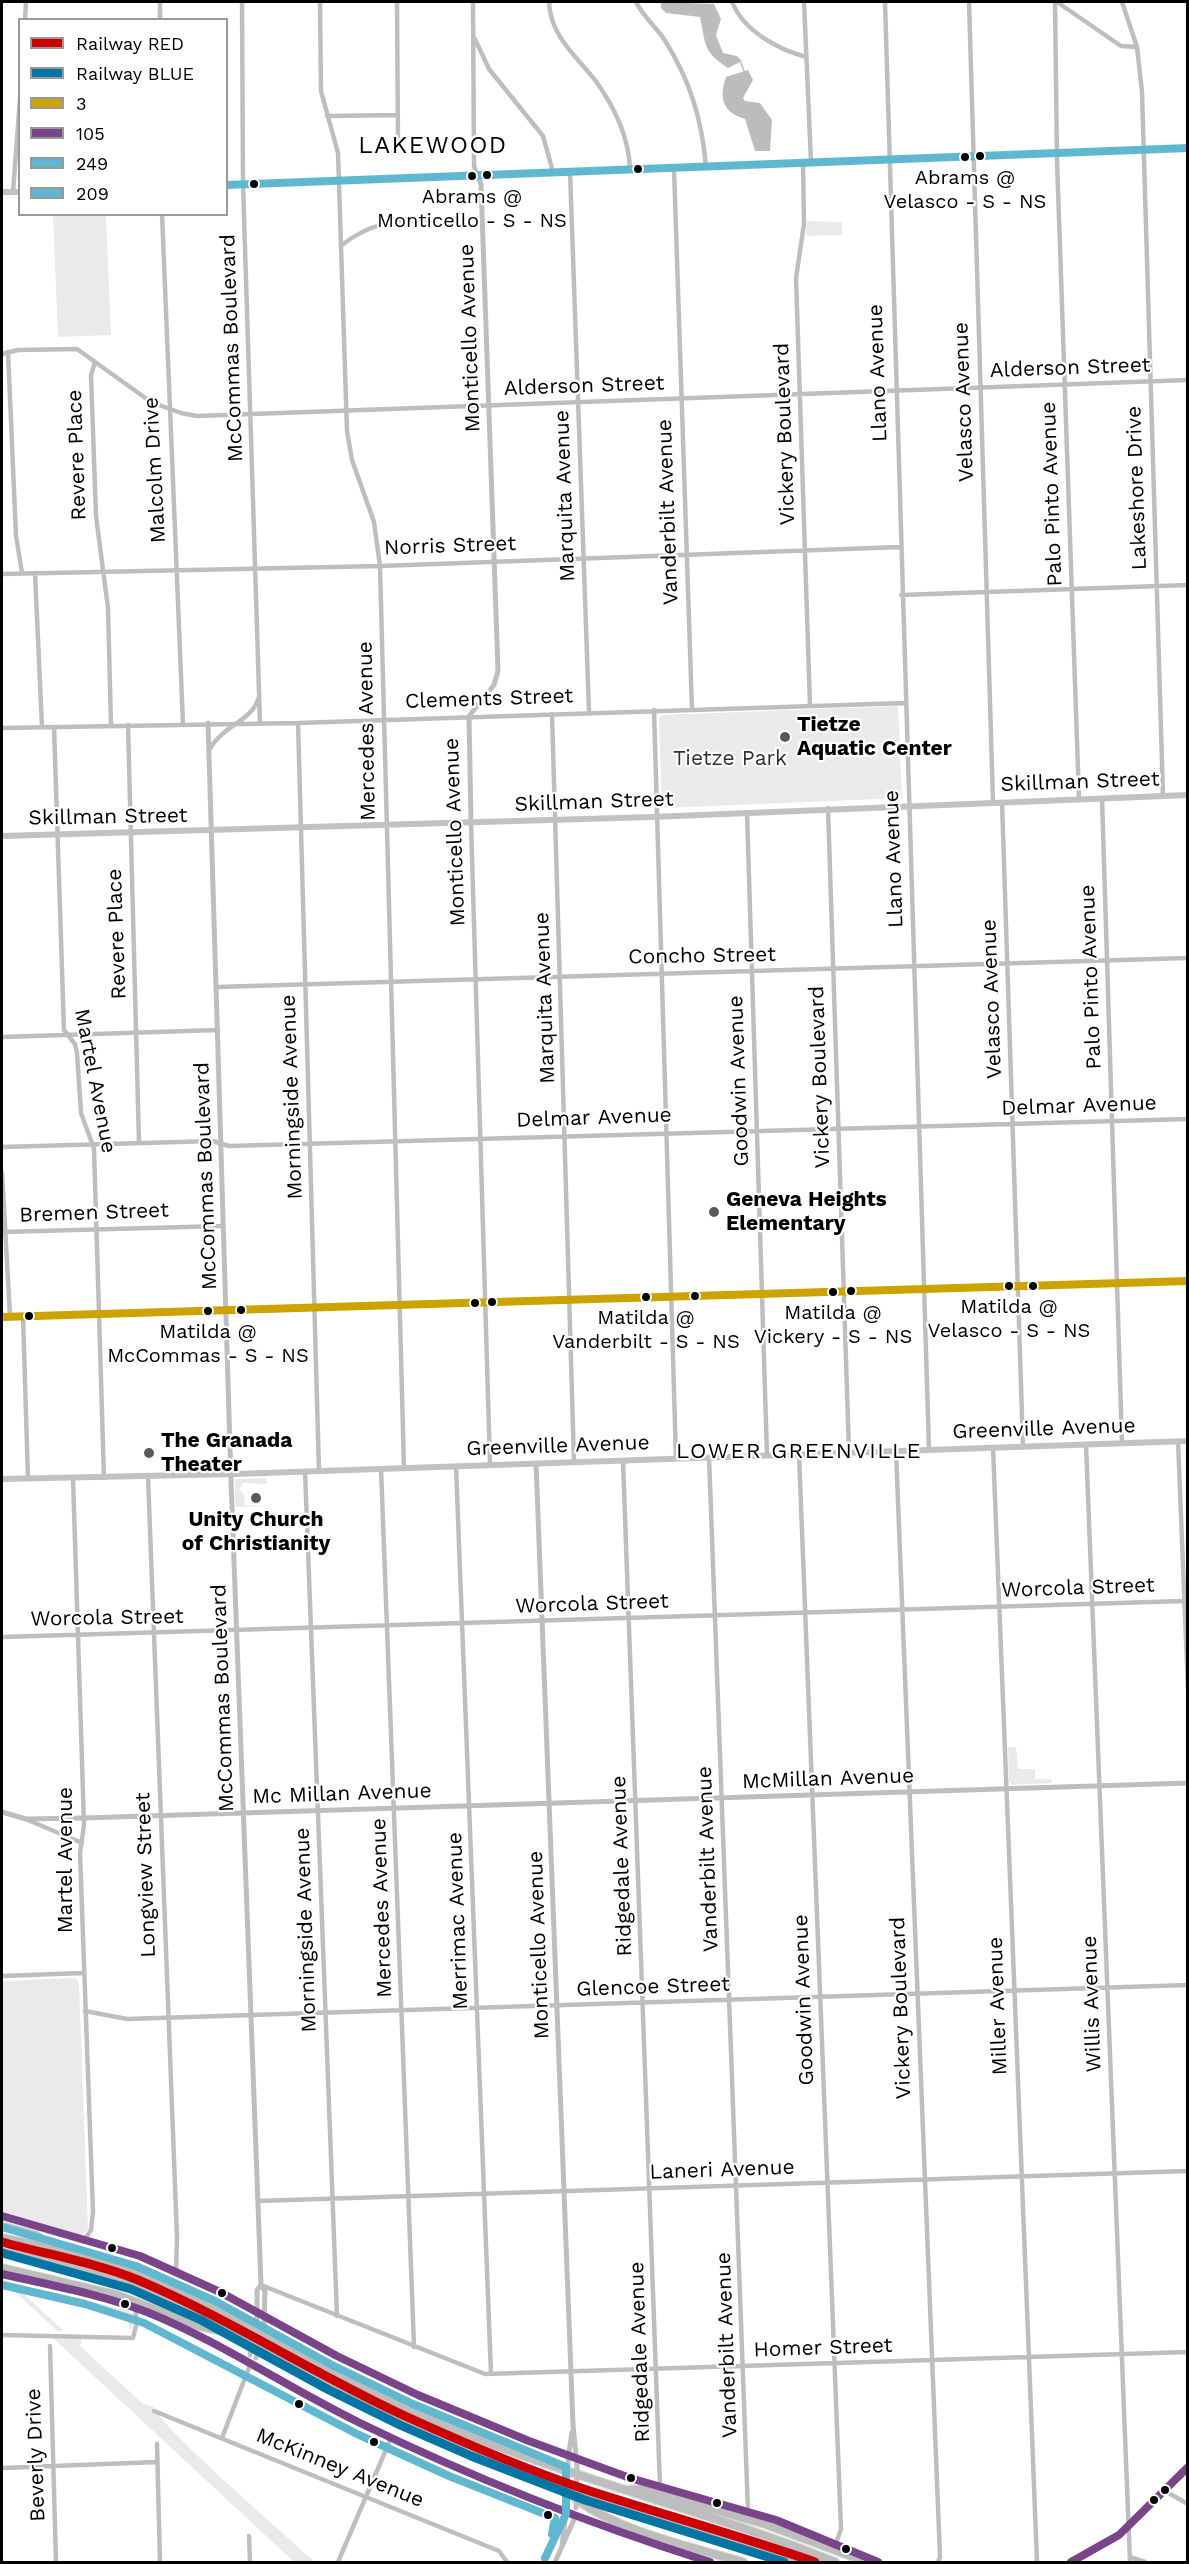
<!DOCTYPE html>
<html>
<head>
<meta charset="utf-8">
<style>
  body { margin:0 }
  #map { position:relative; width:1189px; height:2564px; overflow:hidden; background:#fff; font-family:"Work Sans",sans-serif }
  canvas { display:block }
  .frame { position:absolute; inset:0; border:3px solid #000; pointer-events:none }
  .legend { position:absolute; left:18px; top:18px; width:210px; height:198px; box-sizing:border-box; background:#fff; border:2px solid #999; margin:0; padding:8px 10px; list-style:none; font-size:18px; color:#000 }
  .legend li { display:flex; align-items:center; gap:12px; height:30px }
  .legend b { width:30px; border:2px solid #999 }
</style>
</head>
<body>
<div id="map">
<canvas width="1189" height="2564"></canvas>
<div class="frame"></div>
<ul class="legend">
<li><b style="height:8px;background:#c00"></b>Railway RED</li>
<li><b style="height:8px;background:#0275a4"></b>Railway BLUE</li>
<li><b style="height:8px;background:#cca300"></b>3</li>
<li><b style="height:8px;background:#794489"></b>105</li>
<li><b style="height:8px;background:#60b8d0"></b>249</li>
<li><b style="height:8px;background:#60b8d0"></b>209</li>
</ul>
</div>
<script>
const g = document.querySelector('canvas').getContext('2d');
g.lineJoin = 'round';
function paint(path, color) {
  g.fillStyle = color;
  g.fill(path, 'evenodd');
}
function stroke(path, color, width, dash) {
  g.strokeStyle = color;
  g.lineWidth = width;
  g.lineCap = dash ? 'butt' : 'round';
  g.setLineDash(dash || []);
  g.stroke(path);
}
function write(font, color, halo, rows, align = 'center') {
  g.font = font + ' "Work Sans",sans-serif';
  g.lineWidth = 4.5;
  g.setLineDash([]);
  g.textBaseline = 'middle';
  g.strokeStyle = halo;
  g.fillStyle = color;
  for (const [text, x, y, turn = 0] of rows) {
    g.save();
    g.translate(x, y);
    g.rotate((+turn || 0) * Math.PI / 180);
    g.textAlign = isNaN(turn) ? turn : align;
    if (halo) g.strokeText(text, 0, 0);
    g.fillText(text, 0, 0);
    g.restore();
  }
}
paint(new Path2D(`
  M53,215H106L111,335L58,337Z
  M807,221L842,222V235L806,236Z
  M898,706L902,798L665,808L662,804L659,718L662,715Z
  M266,1478L267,1484L243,1483L239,1490L244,1493L245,1505L268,1506L235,1507V1479Z
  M1008,1747H1016L1018,1769H1035V1779H1051L1052,1783L1012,1785L1009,1781Z
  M76,1978L79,1983L88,2229L81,2235L2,2212V1981Z
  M2,2280L127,2310L134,2315L132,2328L129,2330V2319L118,2312L28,2286L24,2294L64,2331H57L16,2293L2,2285Z
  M53,2338L82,2339L80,2346L143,2404L154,2407C157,2424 292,2541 315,2562H294Z`), '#eaeaea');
paint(new Path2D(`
  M661,2L714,4L721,19L716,35L723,53L737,56L742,61L728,68C702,51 706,44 700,17L666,13L661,8Z
  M748,70L753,80L743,98L745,101L760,103L772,120L770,151H755L745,119C722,112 719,98 726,77Z`), '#bcbcbc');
stroke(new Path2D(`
  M741,63L744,71`), '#bcbcbc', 1.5);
const motorway = new Path2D(`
  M2,2226L35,2235L53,2246
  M2,2238C59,2249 117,2262 171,2286C207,2301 241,2323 275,2342C330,2371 385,2400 442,2424C570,2479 707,2510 835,2562
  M2,2252L78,2269L134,2286L188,2310L351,2398L457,2447L565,2488L798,2562
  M2,2268L117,2295L199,2326L222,2331
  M628,2490L640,2489L765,2524L867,2562
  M573,2496C610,2529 694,2548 743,2562`);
stroke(motorway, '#dbdbdb', 10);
stroke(new Path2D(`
  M160,2V20
  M242,2L243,184L260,723
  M320,2L321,91L338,153L347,431L352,460L374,522L380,566L404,1468
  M473,2L474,166L477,175
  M549,2C550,35 575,55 595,80C614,106 629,137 630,170
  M636,2C643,16 655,26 664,39C690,80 702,119 706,167
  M732,2C744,31 777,49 806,57
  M804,2L811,162
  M885,2L929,1449
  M969,2L993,802
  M1055,2L1057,160L1079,799
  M1057,2L1121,46L1137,47
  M1122,2L1137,47L1142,92L1163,796
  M25,20L26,2
  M475,39L489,69L543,136L553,172
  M327,116L398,115
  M393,153L398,142L397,2
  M803,163L804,224L796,278L810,706
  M674,169L692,710
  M570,171L589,712
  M13,192L20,99
  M162,214L183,724
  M342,245C374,220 396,222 435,220
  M8,352L16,536L22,573
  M2,354L18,350L77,349L151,402L181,413L197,416L1188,380
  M95,362L91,375L96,516L108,608L111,725
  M35,573L42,727
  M2,574L380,566L900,547
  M901,595L1188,585
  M654,710L676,1459
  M552,714L574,1462
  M298,723L319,1471
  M128,725L139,1143
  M54,727L64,1030L75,1044L77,1053L81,1113L94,1149L104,1478
  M2,728L298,723L905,703
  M209,750C223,725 252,721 258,699
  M1102,798L1122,1444
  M1002,802L1023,1446
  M828,808L849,1452
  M747,813L767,1455
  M471,823L490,1464
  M217,987L1188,958
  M2,1037L218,1030
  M2,1147L213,1141L229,1146L1188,1119
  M2,1173L10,1316
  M2,1232L223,1226
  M23,1316L28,1479
  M1178,1441L1188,1689
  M1086,1445L1130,2562
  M993,1447L1037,2562
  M896,1451L940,2557L938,2562
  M799,1454L841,2529L836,2543
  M709,1457L748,2511
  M623,1461L660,2486
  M456,1466L491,2374
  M381,1468L414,2347
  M305,1471L337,2316
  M148,1477L177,2238L176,2271
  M73,1478L84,1825L80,1853L93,2212L91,2230L85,2239
  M2,1637L1184,1601
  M28,1820L82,1843
  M2,1976L83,1973
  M85,2011L127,2019L1188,1985
  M258,2201L1188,2171
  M261,2285L485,2374L1188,2352
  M2,2335L133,2338L137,2322L135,2308
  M50,2346L56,2562
  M154,2411L499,2551L507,2562
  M222,2438L250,2365
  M157,2444L160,2562
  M2,2468L157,2462
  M1165,2491L1188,2504
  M249,2536L250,2562
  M1130,2557L1145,2562
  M338,2562L391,2438`), '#bebebe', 4.5);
stroke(new Path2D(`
  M208,723L231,1481L261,2285L257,2290V2321
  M471,823L469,716L494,685L498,671L481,184L477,175
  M2,1317L1188,1281
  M536,1463L573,2425L577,2465
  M2,1812L26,1819L84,1818L1188,1783
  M261,2285L265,2291L264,2324
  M568,2459L572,2432
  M562,2546L567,2504
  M555,2562L576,2515
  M1071,2562L1119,2535L1188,2467`), '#bebebe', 5);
stroke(new Path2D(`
  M226,185L1188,148
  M2,192H20
  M2,836L652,817L1188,795
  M2,1479L235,1474L1188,1441
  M2,2216L140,2256L220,2292L337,2356L418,2395L529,2441L630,2478L776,2520L878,2562
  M2,2274C50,2285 100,2294 146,2312C221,2342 288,2389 360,2423C473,2478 591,2526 710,2562`), '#c2c2c2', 6);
stroke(motorway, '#bdbdbd', 8);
stroke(new Path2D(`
  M250,2355L257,2321
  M256,2358L264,2324
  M567,2504L568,2462
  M576,2508L577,2465`), '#bebebe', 5);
stroke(new Path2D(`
  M2,1317L1188,1281`), '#cca300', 8);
stroke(new Path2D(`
  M2,2216L140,2256L220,2292L337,2356L418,2395L529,2441L630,2478L776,2520L878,2562
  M2,2274C50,2285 100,2294 147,2312C221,2342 288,2388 360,2423C473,2478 590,2524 710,2562
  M1071,2562L1119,2535L1188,2467`), '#794489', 8);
stroke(new Path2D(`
  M226,185L1188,148`), '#60b8d0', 8);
stroke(new Path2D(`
  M2,2227L136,2266L215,2301L332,2365L413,2404L566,2467V2514L545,2558
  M2,2285L85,2304L144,2323L357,2434L449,2476L555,2518L552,2534`), '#60b8d0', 8);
stroke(new Path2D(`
  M2,2242C45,2254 97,2263 138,2280C230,2319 314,2374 405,2416C464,2443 527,2470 590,2491C665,2515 740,2536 815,2562`), '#c00', 9);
stroke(new Path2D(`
  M2,2253L131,2289L201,2320L329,2390L400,2425L471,2456L585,2500L784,2562`), '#0275a4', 9);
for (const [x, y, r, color] of [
  [980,156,5,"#000"],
  [965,157,5,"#000"],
  [638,169,5,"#000"],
  [487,175,5,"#000"],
  [472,176,5,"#000"],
  [254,184,5,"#000"],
  [785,737,6,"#595959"],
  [714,1212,6,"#595959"],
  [1009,1286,5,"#000"],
  [1033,1286,5,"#000"],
  [851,1291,5,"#000"],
  [833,1292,5,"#000"],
  [695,1296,5,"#000"],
  [646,1297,5,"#000"],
  [492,1302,5,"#000"],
  [475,1303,5,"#000"],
  [241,1310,5,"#000"],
  [208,1311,5,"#000"],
  [29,1316,5,"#000"],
  [149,1453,6,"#595959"],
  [256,1498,6,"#595959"],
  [112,2248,5,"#000"],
  [222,2293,5,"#000"],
  [125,2304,5,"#000"],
  [299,2404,5,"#000"],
  [374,2442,5,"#000"],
  [631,2478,5,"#000"],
  [1165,2490,5,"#000"],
  [1154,2500,5,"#000"],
  [717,2503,5,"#000"],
  [548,2515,5,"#000"],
  [846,2549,5,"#000"]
]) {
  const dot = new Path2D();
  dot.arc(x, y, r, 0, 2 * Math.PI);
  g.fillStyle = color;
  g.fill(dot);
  stroke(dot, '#fff', 2);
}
write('20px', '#000', '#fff', [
  ["Abrams @",965,178],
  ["Velasco - S - NS",965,202],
  ["Abrams @",472,197],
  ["Monticello - S - NS",472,221],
  ["Matilda @",1009,1307],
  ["Velasco - S - NS",1009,1331],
  ["Matilda @",833,1313],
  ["Vickery - S - NS",833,1337],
  ["Matilda @",646,1318],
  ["Vanderbilt - S - NS",646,1342],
  ["Matilda @",208,1332],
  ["McCommas - S - NS",208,1356]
]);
write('21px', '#000', '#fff', [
  ["Monticello Avenue",470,338,-92],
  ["McCommas Boulevard",232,348,-92],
  ["Alderson Street",1070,368,-2],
  ["Llano Avenue",878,373,-92],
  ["Alderson Street",584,386,-2],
  ["Velasco Avenue",964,402,-92],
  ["Vickery Boulevard",785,434,-92],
  ["Revere Place",77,455,-92],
  ["Malcolm Drive",155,470,-93],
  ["Lakeshore Drive",1137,488,-92],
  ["Palo Pinto Avenue",1052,494,-92],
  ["Marquita Avenue",565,496,-92],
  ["Vanderbilt Avenue",668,512,-92],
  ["Norris Street",450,546,-2],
  ["Clements Street",489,699,-2],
  ["Mercedes Avenue",367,731,-91],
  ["Skillman Street",1080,782,-2],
  ["Skillman Street",594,802,-2],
  ["Skillman Street",108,817,-1],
  ["Monticello Avenue",455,832,-92],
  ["Llano Avenue",894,859,-92],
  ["Revere Place",117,934,-92],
  ["Concho Street",702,956,-1],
  ["Palo Pinto Avenue",1091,977,-92],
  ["Marquita Avenue",545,998,-92],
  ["Velasco Avenue",992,999,-92],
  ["Vickery Boulevard",820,1077,-92],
  ["Martel Avenue",95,1081,79],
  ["Goodwin Avenue",739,1081,-92],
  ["Morningside Avenue",292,1097,-92],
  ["Delmar Avenue",1079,1106,-2],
  ["Delmar Avenue",594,1118,-2],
  ["McCommas Boulevard",206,1176,-92],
  ["Bremen Street",94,1213,-2],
  ["Greenville Avenue",1044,1429,-2],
  ["Greenville Avenue",558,1446,-2],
  ["Worcola Street",1078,1588,-2],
  ["Worcola Street",592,1604,-2],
  ["Worcola Street",107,1618,-1],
  ["McCommas Boulevard",223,1698,-92],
  ["McMillan Avenue",828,1779,-2],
  ["Mc Millan Avenue",342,1794,-2],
  ["Vanderbilt Avenue",708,1859,-92],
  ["Martel Avenue",66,1860,-90],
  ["Ridgedale Avenue",622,1866,-92],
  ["Longview Street",146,1875,-92],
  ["Mercedes Avenue",382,1908,-92],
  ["Merrimac Avenue",458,1921,-92],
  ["Morningside Avenue",306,1930,-92],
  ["Monticello Avenue",539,1945,-92],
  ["Glencoe Street",653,1987,-2],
  ["Goodwin Avenue",804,2000,-92],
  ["Willis Avenue",1092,2004,-92],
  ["Miller Avenue",998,2006,-92],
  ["Vickery Boulevard",901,2008,-92],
  ["Laneri Avenue",722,2170,-2],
  ["Vanderbilt Avenue",727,2345,-92],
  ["Homer Street",823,2348,-2],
  ["Ridgedale Avenue",640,2352,-92],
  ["Beverly Drive",36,2455,-92],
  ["McKinney Avenue",340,2468,22]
]);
write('bold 21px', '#000', '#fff', [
  ["Tietze",797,725],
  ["Aquatic Center",797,749],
  ["Geneva Heights",726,1200],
  ["Elementary",726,1224],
  ["The Granada",161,1441],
  ["Theater",161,1465],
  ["Unity Church",256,1520,"center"],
  ["of Christianity",256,1544,"center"]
], 'left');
write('21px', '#303030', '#fff', [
  ["Tietze Park",730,759]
]);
g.letterSpacing = '1.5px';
write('22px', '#000', '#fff', [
  ["LOWER GREENVILLE",799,1452]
]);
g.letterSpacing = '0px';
g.letterSpacing = '1.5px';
write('24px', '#000', '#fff', [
  ["LAKEWOOD",433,146]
]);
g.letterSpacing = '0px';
</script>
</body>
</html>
